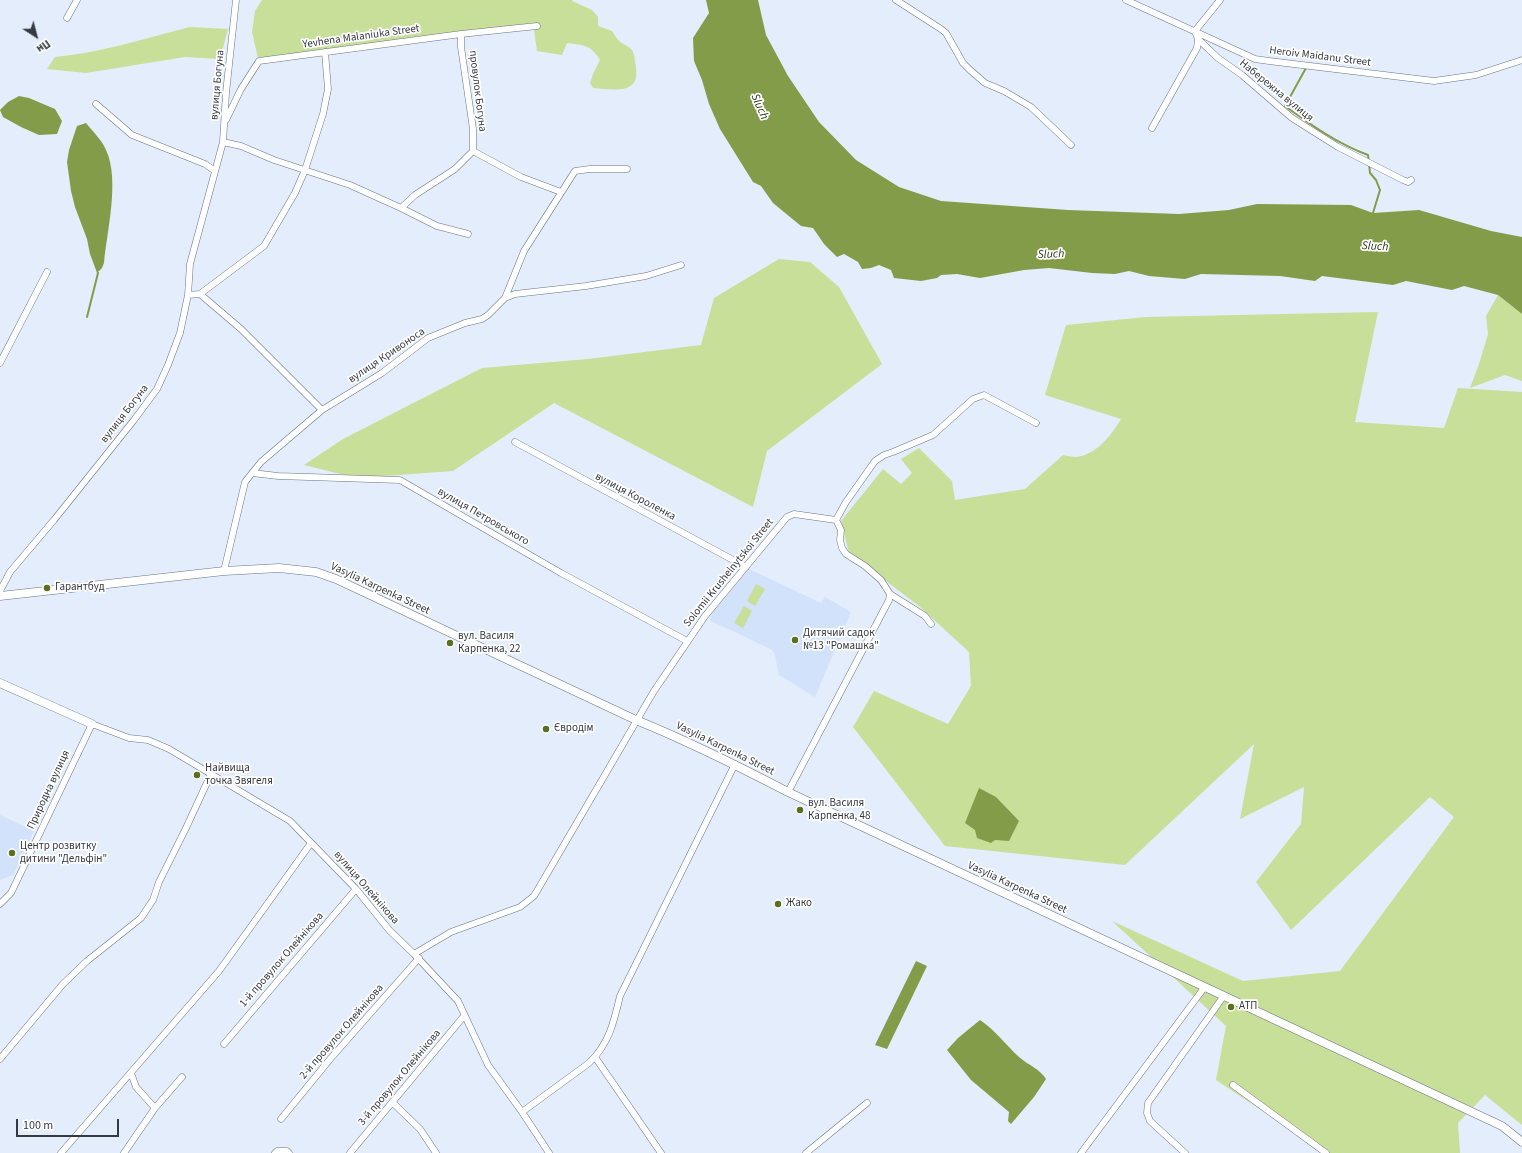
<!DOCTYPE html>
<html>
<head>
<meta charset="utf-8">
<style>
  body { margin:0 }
  #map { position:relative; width:1522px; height:1153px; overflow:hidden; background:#e3edfb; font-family:"Source Sans 3",sans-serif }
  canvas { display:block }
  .north { position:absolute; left:16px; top:16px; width:40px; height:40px; -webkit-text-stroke:3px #fff; paint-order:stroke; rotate:144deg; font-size:11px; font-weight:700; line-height:16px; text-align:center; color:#353a41 }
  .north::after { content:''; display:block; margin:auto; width:14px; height:18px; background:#353a41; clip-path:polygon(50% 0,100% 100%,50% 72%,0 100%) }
  .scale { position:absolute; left:16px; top:1119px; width:103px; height:18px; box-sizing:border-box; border:2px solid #353a41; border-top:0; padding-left:5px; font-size:12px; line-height:14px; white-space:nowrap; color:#353a41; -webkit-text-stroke:3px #fff; paint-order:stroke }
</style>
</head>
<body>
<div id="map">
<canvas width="1522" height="1153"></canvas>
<div class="north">Пн</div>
<div class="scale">100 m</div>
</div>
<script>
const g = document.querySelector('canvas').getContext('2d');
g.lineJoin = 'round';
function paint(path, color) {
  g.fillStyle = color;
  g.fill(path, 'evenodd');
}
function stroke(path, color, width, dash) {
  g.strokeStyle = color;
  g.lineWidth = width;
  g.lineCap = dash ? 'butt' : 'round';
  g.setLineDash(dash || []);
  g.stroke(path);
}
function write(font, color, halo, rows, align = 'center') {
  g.font = font + ' "Source Sans 3",sans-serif';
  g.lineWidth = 3.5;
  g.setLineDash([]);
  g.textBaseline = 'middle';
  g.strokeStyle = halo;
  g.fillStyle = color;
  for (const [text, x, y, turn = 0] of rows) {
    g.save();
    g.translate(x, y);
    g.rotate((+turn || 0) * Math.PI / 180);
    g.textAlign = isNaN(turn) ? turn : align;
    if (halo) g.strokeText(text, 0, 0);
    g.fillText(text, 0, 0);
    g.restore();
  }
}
paint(new Path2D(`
  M749,569L821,603L825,597L851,612L815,697L779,675L775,655L772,650L731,630L710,621L711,614Z
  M0,815L34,831L13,875L0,880Z`), '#d1e2fa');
paint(new Path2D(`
  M262,0H573L572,1L592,10L598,17V26L612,31C615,35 617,40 622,43C626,46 631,47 633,52C635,57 635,63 636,68C640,96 611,89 593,88L590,83L593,74L600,60C591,45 584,45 567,43L562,55L537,51L533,23L461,34L258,58L252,32L255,11Z
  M190,27L228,29L220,59L185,57L86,73L47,69L55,57C99,53 147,38 190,27Z
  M779,259L810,262L839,287L882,364L767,451L753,507L554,403L453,471L357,478L304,465L343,439L482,368L588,359L701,345L714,298Z
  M1498,295L1522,314V381L1505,375L1470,388L1479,364L1488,334L1486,316Z
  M1378,312L1355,422L1444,428L1458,388L1522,392V1125L1485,1095L1458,1123L1460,1153H1326L1216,1080L1226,1026L1112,921L1243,981L1340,971L1454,817L1430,797L1291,930L1256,882L1301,824L1304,787L1240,819L1254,744L1125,865L945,846L853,727L874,691L948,724L971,686L969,652L919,606L849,553L841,521L883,469L901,484L912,473L901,459L919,448L952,481L955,500L1025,489L1063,455C1067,456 1072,457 1076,457C1096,455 1111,436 1121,419L1045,395L1066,325L1146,317Z
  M756,584L765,589L755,606L747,601Z
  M744,606L752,611L743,628L734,623Z`), '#c7df98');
paint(new Path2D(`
  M706,0H758L766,35L788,76L819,122L856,160L899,187L941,201L1068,210L1179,214L1229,210L1257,204L1351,205L1373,213L1419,210L1491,231L1522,237V314L1498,295L1464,286L1452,290L1406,281L1393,285L1322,276L1315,281L1280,276L1201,274L1185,279L1149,276L1129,271L1115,274L1092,273L1049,268L1024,270L980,278L957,274L941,275L937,278L921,281L894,278L891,270L879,265L871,268L862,269L858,262L844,254L837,257L824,244L813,228L801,226L773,203L761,186L753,182L720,129L709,104L702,80L694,61L693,38L709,13Z
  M19,96L29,98L55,109L62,121L57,134L39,135L21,127L3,117L0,110L8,102Z
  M86,123C93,132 102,140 106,150C120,180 107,230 104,263L102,268L99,271L96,270L90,254L87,239L75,207L71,191L67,162L69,150L77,126Z
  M979,788L996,797L1019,821L1009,841L995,840L991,843L977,838L975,830L965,823Z
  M916,961L927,966L887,1049L875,1045Z
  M980,1020C995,1030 1006,1045 1019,1057C1028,1065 1040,1069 1046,1079L1034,1097L1011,1124L1008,1121L1009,1112L971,1080L947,1050L958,1038Z`), '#839c4a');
stroke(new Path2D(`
  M1306,68L1285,106C1311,125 1338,144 1368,155L1370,173L1376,180L1380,190L1373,213
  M87,317L98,273L97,270`), '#839c4a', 2);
const street = new Path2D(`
  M896,0L941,29L946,33L963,63L970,70L985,83L1004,91L1031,107L1071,145
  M1126,0L1255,59L1269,61L1434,81L1476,75L1522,60
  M67,18L77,0
  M1198,39L1218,58L1242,75L1292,118L1338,147L1403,180L1408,182L1411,180
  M96,104L132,135L205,164L215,171
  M226,120L241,89L259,61L461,34L537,26
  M1152,128L1197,48L1198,39L1195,31L1220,0
  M223,142L241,146L274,160L350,185L401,208L437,226L468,234
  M473,151L521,177L561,192
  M401,208L415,195L455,169L473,151V129L461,47V34
  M200,294L264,246L295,193L305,170L323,114L328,89L325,52
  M188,295L200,294L241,329L322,410
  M505,298L515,294L586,286L646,276L681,265
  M0,363L47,272
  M515,442L746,567
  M252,473L278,476L400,480L561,573L687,641
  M836,520L841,530L840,540L842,548L846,554L865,566L881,580L890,594
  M224,571L245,482L261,462L322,410L382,373L428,338L465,323L482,319L488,315L505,298L524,251L575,171L590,169H627
  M0,591L10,572L54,520L134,420L157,389L168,365L180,333L188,295L190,264L223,142L226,93L236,0
  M788,792L889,600L890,594L925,616L931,624
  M0,904L11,893L92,724L129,738L148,740L169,749L290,821L356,889L390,931L414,954L458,1001L488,1065L522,1112L549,1153
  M414,954L451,932L520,907L534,896L654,691L705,616L787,517L794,514L836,520L846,502L875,461L884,455L893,452L933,435L973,399L984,395L1036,423
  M224,1044L356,889
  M595,1057L661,1153
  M0,1059L63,984L87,961L141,918L153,900L159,882L186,828L211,774
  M131,1073L136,1087L155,1108
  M1233,1085L1326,1153
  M393,1103L420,1129L436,1153
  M522,1112L589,1063C609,1044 614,1022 620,996L735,764
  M281,1119L331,1058L419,958
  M61,1153L219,971L311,843
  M124,1153L155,1108L182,1077
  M275,1153L277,1151H287L289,1153
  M350,1153L464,1016
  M806,1153L867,1103
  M1081,1153L1204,988
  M1185,1153L1150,1121L1147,1113L1148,1103L1223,997`);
const secondary = new Path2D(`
  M0,596L224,571L279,568L316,572L336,579L636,720C688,741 738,766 788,792L1502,1126L1522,1142
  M0,683L92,724`);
stroke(street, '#697484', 7);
stroke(secondary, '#697484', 9);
stroke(street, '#fff', 6);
stroke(secondary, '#fff', 8);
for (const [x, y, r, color] of [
  [47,588,4,"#5a701f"],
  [795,640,4,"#5a701f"],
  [450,643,4,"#5a701f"],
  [546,729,4,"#5a701f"],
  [197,775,4,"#5a701f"],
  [800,810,4,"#5a701f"],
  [12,853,4,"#5a701f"],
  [778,904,4,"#5a701f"],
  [1231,1007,4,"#5a701f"]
]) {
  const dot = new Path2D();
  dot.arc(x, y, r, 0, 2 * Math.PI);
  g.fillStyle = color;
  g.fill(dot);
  stroke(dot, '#fff', 1.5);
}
write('11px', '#353a41', '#fff', [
  ["Yevhena Malaniuka Street",361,37,-8],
  ["Heroiv Maidanu Street",1320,57,7],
  ["вулиця Богуна",218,85,-85],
  ["провулок Богуна",477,91,83],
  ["Набережна вулиця",1276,91,39],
  ["вулиця Кривоноса",387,356,-34],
  ["вулиця Богуна",125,414,-52],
  ["вулиця Короленка",635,497,28],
  ["вулиця Петровського",483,517,30],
  ["Solomii Krushelnytskoi Street",729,573,-51],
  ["Vasylia Karpenka Street",380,589,25],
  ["Vasylia Karpenka Street",725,749,26],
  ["Природна вулиця",49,790,-65],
  ["вулиця Олейнікова",366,888,49],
  ["Vasylia Karpenka Street",1017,888,25],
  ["1-й провулок Олейнікова",282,960,-49],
  ["2-й провулок Олейнікова",342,1032,-49],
  ["3-й провулок Олейнікова",400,1078,-50]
]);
write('11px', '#353a41', '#fff', [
  ["Гарантбуд",55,588],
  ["Дитячий садок",803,634],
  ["№13 \"Ромашка\"",803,647],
  ["вул. Василя",458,637],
  ["Карпенка, 22",458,650],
  ["Євродім",554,729],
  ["Найвища",205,769],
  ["точка Звягеля",205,782],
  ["вул. Василя",808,804],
  ["Карпенка, 48",808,817],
  ["Центр розвитку",20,847],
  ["дитини \"Дельфін\"",20,860],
  ["Жако",786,904],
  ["АТП",1239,1007]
], 'left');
write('italic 12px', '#2f3a17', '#fff', [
  ["Sluch",759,107,66],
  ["Sluch",1375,247,3],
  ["Sluch",1051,255,-2]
]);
</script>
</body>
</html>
